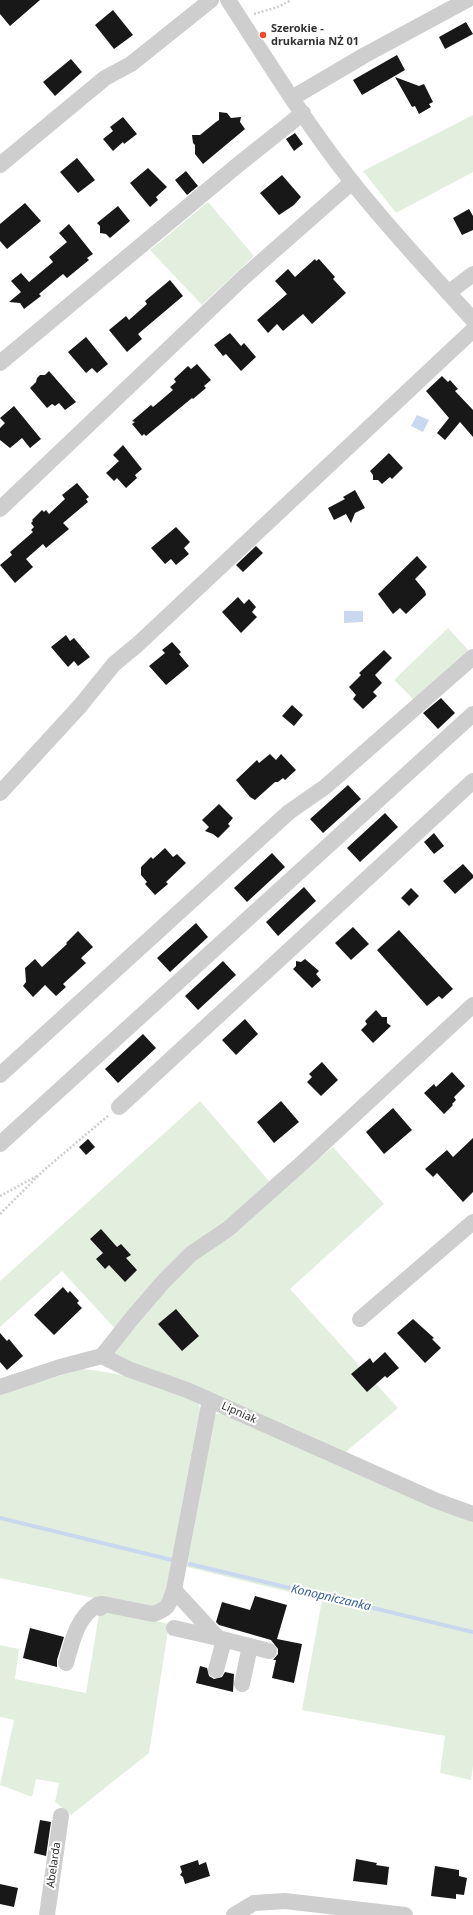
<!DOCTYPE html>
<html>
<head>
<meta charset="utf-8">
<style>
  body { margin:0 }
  canvas { display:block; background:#fff }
</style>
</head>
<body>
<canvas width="473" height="1915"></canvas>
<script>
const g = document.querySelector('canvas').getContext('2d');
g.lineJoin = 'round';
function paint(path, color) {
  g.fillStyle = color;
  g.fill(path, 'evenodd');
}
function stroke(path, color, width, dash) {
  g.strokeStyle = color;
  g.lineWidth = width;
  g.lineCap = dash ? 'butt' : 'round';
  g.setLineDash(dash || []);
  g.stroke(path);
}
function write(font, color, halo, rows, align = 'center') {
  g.font = font + ' "Noto Sans",sans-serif';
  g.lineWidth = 4;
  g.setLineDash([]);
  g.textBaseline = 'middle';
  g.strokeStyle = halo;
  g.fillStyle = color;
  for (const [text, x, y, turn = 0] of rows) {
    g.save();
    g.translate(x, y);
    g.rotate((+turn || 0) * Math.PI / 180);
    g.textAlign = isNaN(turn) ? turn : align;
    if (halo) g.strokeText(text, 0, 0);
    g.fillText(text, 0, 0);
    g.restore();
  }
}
paint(new Path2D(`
  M473,115V172L396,213L363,171Z
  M208,202L254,256L202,305L150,250Z
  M448,628L470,652L416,702L394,680Z
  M200,1101L269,1181L290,1163L300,1173L333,1147L384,1204L290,1289L398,1408L341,1456L102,1356L119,1333L62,1271L0,1327V1281Z
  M82,1369C124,1372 160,1387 198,1403L203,1416L171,1586L155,1611L0,1578V1394Z
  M213,1414H225L473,1522V1766L471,1780L440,1773L445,1736L302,1710L322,1600L183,1566Z
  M100,1608L169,1624L149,1753L71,1815L55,1802L59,1783L36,1779L32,1797L0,1785L14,1720L0,1717V1645L19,1649L15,1679L86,1693Z`), '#e3efde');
paint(new Path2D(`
  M417,415L429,420L423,432L411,426Z
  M344,611H363V622L344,623Z`), '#cad8ef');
stroke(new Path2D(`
  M0,1518L172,1560
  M190,1564L473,1632`), '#cad8ef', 4);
paint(new Path2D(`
  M0,0H40L10,26L0,14Z
  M113,10L133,35L114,49L95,25Z
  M466,22L473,34L445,49L439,37Z
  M397,55L405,70L362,95L353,80Z
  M71,59L82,72L55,96L43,82Z
  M395,77L419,86L424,84L433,102L429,104L431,107L419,114L415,106L412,107Z
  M219,112L227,113L231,118L241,117L240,122L245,129L203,164L195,154V145L193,143L192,135H200L216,122L219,120Z
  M123,117L137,134L124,144L123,142L113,151L103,139L113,131L110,127Z
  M295,133L303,144L294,151L286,139Z
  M77,158L95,180L78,193L60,172Z
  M148,168L167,187L156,197L158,200L150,207L130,183Z
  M186,171L198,186L187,195L175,180Z
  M282,175L301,197L294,205L279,215L260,193Z
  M25,203L41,221L7,249L0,241V224Z
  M118,206L130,221L110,238L106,234L100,233V226L97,223Z
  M469,209L473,216V230L462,235L453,218Z
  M69,224L93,254L87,258L89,260L67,278L63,274L39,294L41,296L24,309L20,303L9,302L21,292L11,281L21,273L29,282L53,262L49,257L67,242L59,233Z
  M315,259L316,261L319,259L335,277L333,279L346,293L312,324L303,314L283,331L277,324L268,333L257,320L287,294L275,281L288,269L295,277Z
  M170,280L183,296L138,334L142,339L127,352L109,330L126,316L129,320L147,304L145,301Z
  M230,333L241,346L244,343L256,357L241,371L226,354L223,356L214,345Z
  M86,337L108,364L97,373L92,368L86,373L68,352Z
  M197,364L211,380L204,386L206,388L193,399L192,398L146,436L144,434L142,436L132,424L135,422L132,421L151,405L153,407L173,390L170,387L176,382L174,379L188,366L191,369Z
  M49,371L76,402L65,410L59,403L55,406L52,404L47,408L30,388L36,382L37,378L40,375H45Z
  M442,376L448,382L450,380L458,389L455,391L473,410V437L460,422L445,440L437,433L449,418L426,391Z
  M14,406L41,439L30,448L22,438L10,448L0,440V428L5,423L0,418Z
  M123,445L142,469L135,475L137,478L126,488L117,478L114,481L106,473L119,461L113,455Z
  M389,453L403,468L392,479L390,477L382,484L378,480H373V475L370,471Z
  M77,483L89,497L86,499L88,502L63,523L69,529L46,548L43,544L26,559L33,567L15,583L0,565L12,555L10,552L33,532L31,530L34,527L31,523L33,521L32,520L42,510L44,512L46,510L49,514L65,499L62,495Z
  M355,490L365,508L355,513L351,523L346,514L334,520L328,508L345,499L343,497Z
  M176,527L190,542L184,548L189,554L176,565L171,559L165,564L151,548Z
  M256,546L263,553L243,572L236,565Z
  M417,556L427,567L415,579L425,591L426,595L406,614L400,608L393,614L378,594Z
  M238,597L244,604L249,599L256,607L252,612L257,617L241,633L222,612Z
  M66,635L70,641L74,638L90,657L78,666L74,661L68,667L51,647Z
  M172,642L181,652L179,654L189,666L166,685L149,666L165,653L162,650Z
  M384,650L392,658L375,675L382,683L373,692L377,696L363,709L353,699L356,695L349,687L361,675L359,673Z
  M441,698L455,713L438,729L423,713Z
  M292,705L303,715L294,726L282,716Z
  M270,754L276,760L281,754L296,770L285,780L283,778L278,782H275L255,800L250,797L236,780L257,760L259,763Z
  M348,785L361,799L323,833L310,819Z
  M219,804L233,818L228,824L230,826L218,838L213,834L205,831L209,827L202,820Z
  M385,813L398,827L360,862L347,848Z
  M434,833L444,846L434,854L424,842Z
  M165,848L173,857L177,854L186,863L166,882L168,884L155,895L145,884L147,882L141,875V867L151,857L153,859Z
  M272,853L285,867L247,902L234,888Z
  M463,864L473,875V878L455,894L443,881Z
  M304,887L316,901L278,936L266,922Z
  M411,888L419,896L409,906L401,898Z
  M196,923L208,937L170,972L157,958Z
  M353,927L369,944L351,960L335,943Z
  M399,930L453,989L442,999L439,996L427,1006L377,950Z
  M78,931L93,947L81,958L86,963L63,984L66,987L56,996L45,985L33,997L23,986L26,982L25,968L35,959L42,967L67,944L66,943Z
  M305,959L319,971L316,974L321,980L312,988L293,969L296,966V961L301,962Z
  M223,961L236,975L198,1010L185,996Z
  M376,1010L382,1017H387V1023L391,1026L373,1043L361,1030L367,1024L365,1021Z
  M245,1019L258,1034L236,1055L222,1040Z
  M143,1034L156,1048L118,1083L105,1069Z
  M322,1062L338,1080L321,1096L307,1082L312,1077L309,1074Z
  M452,1072L465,1086L454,1097L456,1100L452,1104L453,1105L444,1114L424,1093L434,1084L436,1087Z
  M281,1101L299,1122L274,1143L257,1122Z
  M393,1108L412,1130L384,1154L366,1132Z
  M473,1138V1192L463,1202L437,1173L433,1177L425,1169L447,1150L453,1157Z
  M88,1139L95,1147L86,1155L79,1147Z
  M101,1229L117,1247L121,1244L131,1255L126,1258L137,1270L125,1282L109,1265L105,1269L96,1259L103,1253L90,1239Z
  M63,1287L68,1293L70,1291L79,1301L77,1303L82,1308L54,1335L34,1315Z
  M176,1309L199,1336L182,1351L158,1324Z
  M413,1319L434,1338L432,1339L441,1348L425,1363L397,1333Z
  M0,1333L7,1341L9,1339L23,1356L7,1370L0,1362Z
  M385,1352L399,1368L387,1378L385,1376L367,1392L351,1374L370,1358L373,1363Z
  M255,1596L287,1605L277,1639L302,1644L294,1683L272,1678L276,1660H273L278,1654V1649L271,1640L219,1625L216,1622L222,1602L250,1610Z
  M30,1628L64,1637L57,1660V1667L23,1658Z
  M200,1666L207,1668L209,1676L214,1679L222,1677L225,1672L234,1674L233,1692L196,1683Z
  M40,1820L51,1822L46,1856L34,1853Z
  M356,1859L377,1863L376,1865L389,1867L387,1885L353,1881Z
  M198,1860L199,1865L206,1862L210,1876L185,1884L183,1877L180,1875L182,1872L180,1866Z
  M435,1866L459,1870V1876L467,1878L464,1895L456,1894V1899L431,1896Z
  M0,1884L18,1888L14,1907L0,1904Z`), '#181818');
stroke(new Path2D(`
  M254,14L278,7L291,0
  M0,1196L37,1176
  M0,1214L44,1170L109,1115`), '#cecece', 2.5, [2, 2]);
stroke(new Path2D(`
  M228,0C267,60 305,122 349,178C388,228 431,273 473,320
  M292,98L365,55L467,0
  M0,165L105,78L131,64L211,0
  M448,293L473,274
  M0,363L239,164L303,113
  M0,509L244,277L352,182
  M0,793L80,706L114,664L137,645L473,330
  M0,1075L289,812L325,787L473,657
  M119,1107L473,781
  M0,1144L473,714
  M360,1319L473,1222
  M102,1356L133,1317L164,1281L191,1254L228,1229L301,1164L473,1005
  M0,1387L60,1367L102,1356L128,1369L187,1390L437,1501L473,1514
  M174,1590L218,1638L269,1651
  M174,1628L218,1638
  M66,1663C72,1642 77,1617 97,1605L100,1608L101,1604H103L153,1614C169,1609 169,1604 174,1590L210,1400
  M216,1670L224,1640
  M242,1684L250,1646
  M47,1915L61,1816
  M234,1915L254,1903L285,1901L405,1915`), '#cecece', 16);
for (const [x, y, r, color] of [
  [263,35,4,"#f24929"]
]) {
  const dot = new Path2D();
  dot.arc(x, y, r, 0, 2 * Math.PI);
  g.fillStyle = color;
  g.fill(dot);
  stroke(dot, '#fff', 1.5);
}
write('bold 11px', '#313131', '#fff', [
  ["Szerokie -",271,29],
  ["drukarnia NŻ 01",271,42]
], 'left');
write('11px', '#313131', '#fff', [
  ["Lipniak",239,1413,24],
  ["Abelarda",54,1865,-82]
]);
write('italic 12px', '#385d9b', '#fff', [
  ["Konopniczanka",331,1598,13]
]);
</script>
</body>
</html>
